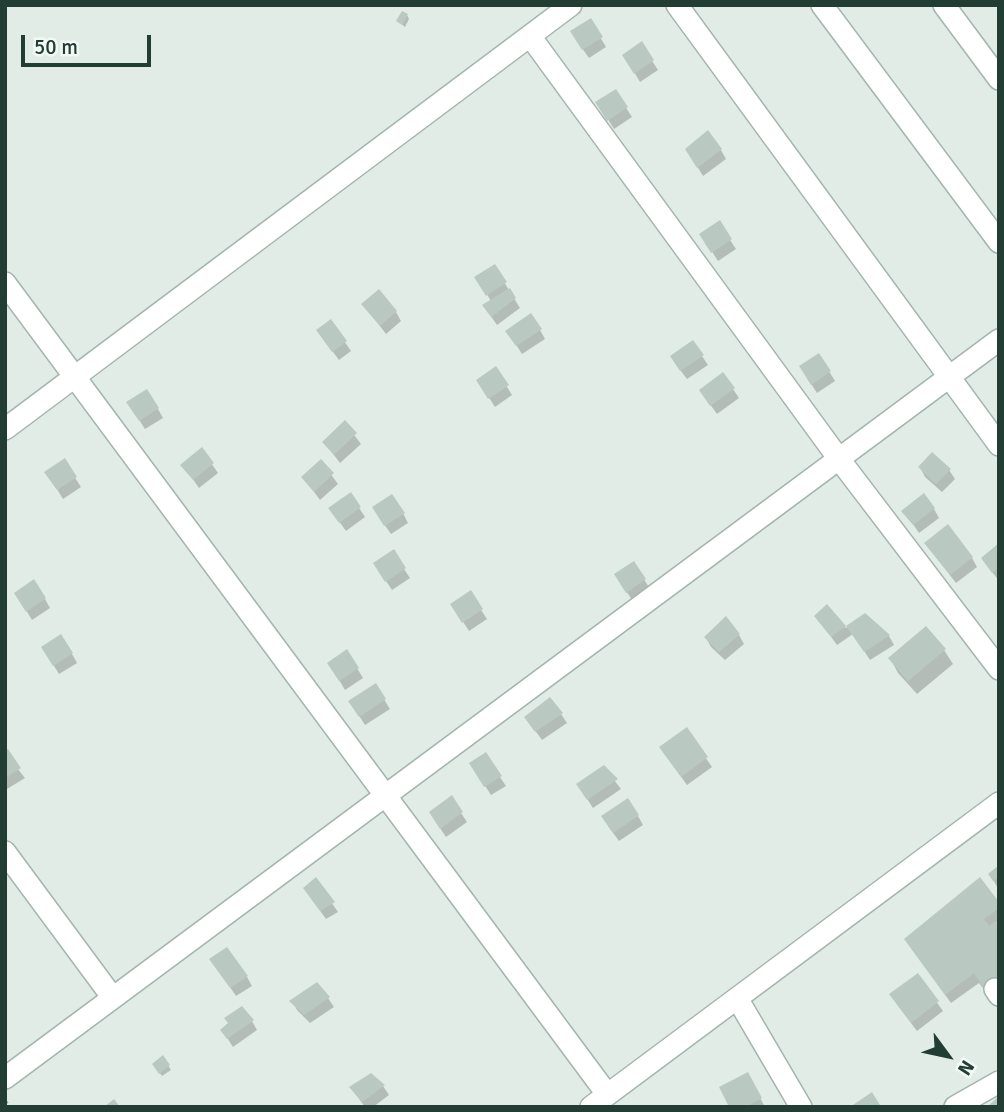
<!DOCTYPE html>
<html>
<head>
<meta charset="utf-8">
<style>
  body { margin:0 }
  #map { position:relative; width:1004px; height:1112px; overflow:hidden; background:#e1ece7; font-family:Signika,sans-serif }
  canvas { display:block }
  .frame { position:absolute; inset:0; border:7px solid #213d34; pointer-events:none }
  .north { position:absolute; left:913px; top:1021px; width:70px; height:70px; -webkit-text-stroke:5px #f2f8f5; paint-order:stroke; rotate:123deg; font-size:19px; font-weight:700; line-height:28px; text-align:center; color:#213d34 }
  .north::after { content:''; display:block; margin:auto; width:24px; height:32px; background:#213d34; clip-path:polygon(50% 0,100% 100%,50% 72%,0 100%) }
  .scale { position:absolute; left:21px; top:35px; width:130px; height:32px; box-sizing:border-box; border:4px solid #213d34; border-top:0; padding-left:9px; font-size:21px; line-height:24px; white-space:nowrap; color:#213d34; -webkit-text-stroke:5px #f2f8f5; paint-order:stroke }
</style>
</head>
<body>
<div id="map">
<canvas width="1004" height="1112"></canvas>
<div class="frame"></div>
<div class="north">N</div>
<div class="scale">50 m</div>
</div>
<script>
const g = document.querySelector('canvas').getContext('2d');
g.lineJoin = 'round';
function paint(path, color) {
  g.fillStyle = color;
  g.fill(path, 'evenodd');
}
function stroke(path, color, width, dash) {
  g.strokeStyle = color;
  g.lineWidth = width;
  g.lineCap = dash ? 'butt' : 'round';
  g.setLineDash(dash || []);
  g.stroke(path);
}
paint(new Path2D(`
  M407,15L409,19L405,27L398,21Z
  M590,20L606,47L589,58L577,41Z
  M641,44L658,70L640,82L624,55Z
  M615,91L632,117L614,129L603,111Z
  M721,150L726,159L703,176L692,158Z
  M719,223L736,249L718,261L707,244Z
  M494,266L520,308L497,325L490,315L491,301L477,278Z
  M363,304L396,312L401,321L386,334Z
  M331,322L351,351L339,360L324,340Z
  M540,330L545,339L522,354L513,340Z
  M819,355L835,381L817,393L806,376Z
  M702,356L708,365L687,379L677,366Z
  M496,369L512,395L495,407L484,390Z
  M733,389L739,398L717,414L707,400Z
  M158,409L163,418L145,429L134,412Z
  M345,423L361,444L340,463L324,442Z
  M202,450L218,473L199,488L183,465Z
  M64,461L81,487L63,499L52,481Z
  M321,461L338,484L320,500L303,477Z
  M920,467L949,470L955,479L942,492L925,477Z
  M350,494L365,517L346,531L336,517Z
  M934,509L939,518L919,533L904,511Z
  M403,513L408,523L391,534L379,517Z
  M999,546V581L989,568Z
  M932,552L972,558L977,567L956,583Z
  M634,563L650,589L633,601L621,584Z
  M404,569L410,578L392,590L380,572Z
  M470,593L487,619L469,631L458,614Z
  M45,599L50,608L32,620L21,602Z
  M827,607L846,628L865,616L889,636L894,645L870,660L853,634L837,645L816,616Z
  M739,635L744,644L725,660L711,647L706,638Z
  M43,648L72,654L77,663L59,674Z
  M944,650L953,664L917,694L898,673L890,658Z
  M347,652L363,678L345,690L329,663Z
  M375,685L390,709L365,725L356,711Z
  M561,714L567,723L542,740L532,726Z
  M686,730L712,767L687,785L667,757Z
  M5,753L25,778L7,789L5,787Z
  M485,755L506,786L491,795L471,764Z
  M604,767L621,789L593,808L584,794Z
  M451,798L467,822L446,837L436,822Z
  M638,816L643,825L619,841L608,826Z
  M999,868V890L990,875Z
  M316,880L338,912L326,919L311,898Z
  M999,904V1004L997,1006L979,983L951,1003L912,949Z
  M217,968L247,977L252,986L236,996Z
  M918,976L943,1011L917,1031L896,1003Z
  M328,998L334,1007L310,1023L297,1010L292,1001Z
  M252,1021L257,1030L233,1047L222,1030Z
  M163,1058L171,1070L162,1076L156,1068Z
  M747,1074L765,1107H731Z
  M371,1075L383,1086L389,1095L373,1107H365L351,1088Z`), '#0003');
paint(new Path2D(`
  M402,11L408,14L402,25L396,21Z
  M591,18L603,37L582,50L570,31Z
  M642,41L654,60L634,74L622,55Z
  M616,89L628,107L607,121L595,102Z
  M708,130L722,149L697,168L685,149Z
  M720,220L732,239L711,253L699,234Z
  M495,264L507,282L486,296L474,277Z
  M510,288L516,298L491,317L482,305Z
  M379,289L397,311L380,326L361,304Z
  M531,313L542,329L516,346L505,331Z
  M331,319L347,341L332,352L316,330Z
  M693,340L704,355L680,371L670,356Z
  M819,353L831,371L811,385L799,366Z
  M496,366L509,385L488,399L476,380Z
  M723,372L735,388L710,406L699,390Z
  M147,389L159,408L139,421L126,402Z
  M345,420L357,433L334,455L322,442Z
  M202,447L214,463L193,480L180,465Z
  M932,452L951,469L936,484L918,467Z
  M65,458L77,477L57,490L44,472Z
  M321,459L334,473L314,492L301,477Z
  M351,492L361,507L339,523L328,508Z
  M924,493L935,508L913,525L901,511Z
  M392,494L405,513L384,526L372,507Z
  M948,524L973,557L950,575L924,543Z
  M999,543V568L992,573L981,558Z
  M394,549L406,568L385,582L373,563Z
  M634,561L646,579L626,593L614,574Z
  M34,579L46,598L26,612L14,593Z
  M471,590L483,609L462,623L450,604Z
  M827,604L846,626L831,637L814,616Z
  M865,613L890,635L864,652L846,626Z
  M726,616L740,634L719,652L704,637Z
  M926,626L946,649L908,681L888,658Z
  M61,634L73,653L53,666L41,647Z
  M347,649L359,668L339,681L327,663Z
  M376,683L386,699L359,717L348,701Z
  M550,697L563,713L535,732L524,717Z
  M687,727L708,757L681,777L659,747Z
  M8,749L21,768L5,778V751Z
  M486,752L502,776L484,787L469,763Z
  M604,765L618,779L587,800L576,784Z
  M452,795L463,812L440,829L429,812Z
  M628,798L639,815L613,833L601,816Z
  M999,865V877L993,881L988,874Z
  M316,877L335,902L320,911L303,888Z
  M980,877L999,902V908L984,919L989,926L999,919V977L984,988L974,973L945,995L904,939Z
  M227,947L248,976L230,988L209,959Z
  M918,973L939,1001L911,1023L889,994Z
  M317,982L330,997L304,1015L289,1001Z
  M242,1006L254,1020L227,1039L220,1030L228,1023L224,1018Z
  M163,1055L170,1065L159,1074L152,1064Z
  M748,1072L762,1098L746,1107H729L719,1087Z
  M371,1073L385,1085L362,1102L349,1087Z
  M872,1092L880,1105L877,1107H850Z
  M999,1096V1107H987Z
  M114,1099L120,1107H104Z`), '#b9c9c2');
const minor = new Path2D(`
  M677,5L999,445
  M822,5L999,242
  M944,5L999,79
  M530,36L839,459L999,669
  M5,283L607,1094
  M5,429L571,5
  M5,852L113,998
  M995,989L999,995
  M737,998L801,1107
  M5,1078L999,340
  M591,1107L999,803
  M955,1107L999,1082`);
stroke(minor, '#a4b4ae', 24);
stroke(new Path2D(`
  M5,1101L10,1107`), '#81b09f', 3.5, [3.5, 5]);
stroke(minor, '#fff', 21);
</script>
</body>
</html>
